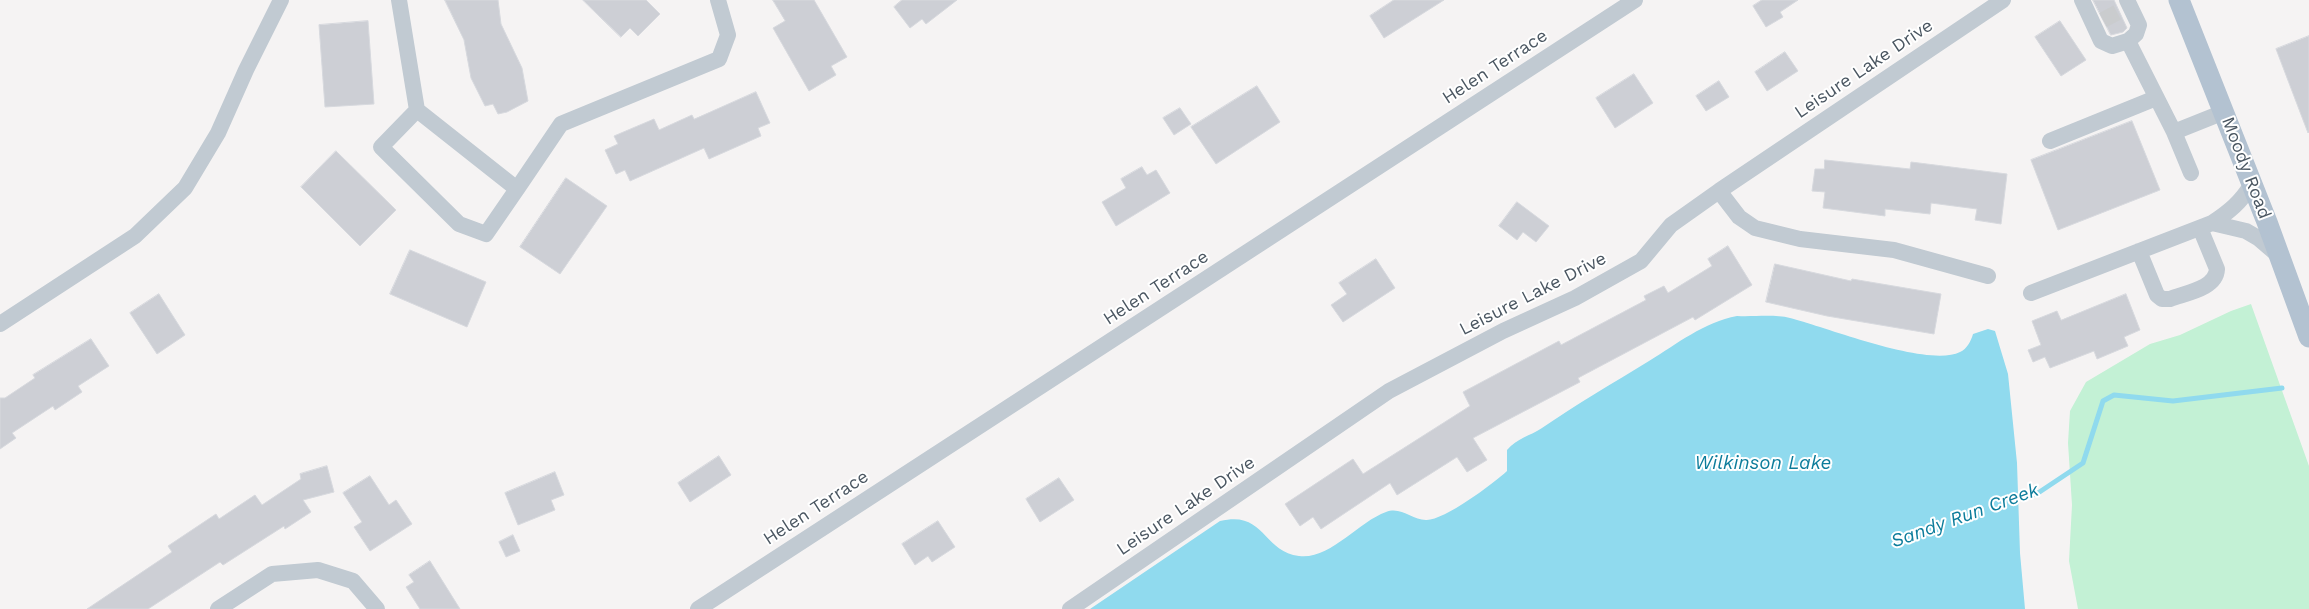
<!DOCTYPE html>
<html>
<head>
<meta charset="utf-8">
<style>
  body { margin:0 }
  canvas { display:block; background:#f5f3f3 }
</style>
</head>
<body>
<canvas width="2309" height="609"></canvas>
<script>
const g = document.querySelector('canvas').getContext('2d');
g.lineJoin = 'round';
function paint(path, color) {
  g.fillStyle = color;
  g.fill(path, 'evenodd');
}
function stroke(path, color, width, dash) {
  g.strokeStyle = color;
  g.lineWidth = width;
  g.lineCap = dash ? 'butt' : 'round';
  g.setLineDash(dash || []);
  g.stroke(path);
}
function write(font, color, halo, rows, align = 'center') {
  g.font = font + ' "Work Sans",sans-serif';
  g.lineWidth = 4;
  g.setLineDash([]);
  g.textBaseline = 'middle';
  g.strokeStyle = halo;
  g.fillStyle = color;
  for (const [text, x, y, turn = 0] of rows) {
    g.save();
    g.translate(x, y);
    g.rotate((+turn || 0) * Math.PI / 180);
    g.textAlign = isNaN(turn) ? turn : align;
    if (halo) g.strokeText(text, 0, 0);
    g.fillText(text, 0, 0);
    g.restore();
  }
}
paint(new Path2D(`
  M2251,304L2309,466V609H2078L2069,561L2072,505L2068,443L2070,411L2086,382L2150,344L2180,335L2231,311Z`), '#c3f1d5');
paint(new Path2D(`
  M1737,316C1753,317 1774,314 1790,318C1826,327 1928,368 1960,352C1967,349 1971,341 1973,334L1988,329L1995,331L2008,374L2017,463L2020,553L2025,609H1090L1220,521C1265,510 1262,551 1299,556C1330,560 1358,522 1386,512C1401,506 1412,520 1426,520C1443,521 1493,484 1507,471V450C1517,438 1530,436 1542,428C1577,404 1613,383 1649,361C1677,344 1704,322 1737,316Z`), '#90daee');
stroke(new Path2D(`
  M2013,500L2038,493L2083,463L2103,401L2114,395L2173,401L2282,388`), '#90daee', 5);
const building = new Path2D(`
  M445,0H498L501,24L522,68L528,101L507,112L498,114L493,104L485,106L471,78L464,40Z
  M583,0H646L660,14L638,36L630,28L621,37Z
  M773,0H814L847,57L831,66L836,75L809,91L773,28L785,21Z
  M902,0H957L926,24L922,19L910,28L894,7Z
  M1394,0H1444L1384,38L1370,16Z
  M1762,0H1798L1780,12L1783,17L1766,27L1753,6Z
  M2093,0H2114L2127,28L2123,32L2111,35Z
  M368,21L374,104L325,107L319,25Z
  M2060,21L2086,60L2061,76L2035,37Z
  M2309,36V132L2308,133L2276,49Z
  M1785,52L1798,71L1767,91L1755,72Z
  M1634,74L1653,103L1615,128L1596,98Z
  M1719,81L1729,97L1706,111L1696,96Z
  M1257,86L1280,122L1216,164L1191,127Z
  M756,92L770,123L758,128L761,136L709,159L704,148L630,181L625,170L616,174L605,150L618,144L614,136L654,119L659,130L692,115L694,119Z
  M1180,108L1191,124L1174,135L1163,118Z
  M2132,121L2160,190L2058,230L2031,160Z
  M336,151L396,210L360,246L301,187Z
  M1825,160L1910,169L1911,162L2007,174L2001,224L1975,220L1977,209L1931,203L1930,214L1885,209V216L1823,208L1825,192L1812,191L1815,169H1824Z
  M1142,167L1147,175L1156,170L1170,193L1116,226L1102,202L1126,188L1121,179Z
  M566,178L607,206L560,274L520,247Z
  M1517,202L1549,226L1536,242L1523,232L1517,240L1499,226Z
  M1728,246L1752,285L1695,320L1693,317L1578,378L1580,382L1473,438L1487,460L1467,472L1457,457L1397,495L1390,483L1321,529L1313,517L1300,526L1285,504L1353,459L1363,474L1470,406L1463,392L1559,341L1561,345L1646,300L1644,296L1664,286L1668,293L1712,266L1708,259Z
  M410,250L486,282L467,327L390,294Z
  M1376,259L1395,288L1343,322L1331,305L1347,294L1339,283Z
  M1775,264L1851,281L1852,279L1941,294L1934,334L1827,316L1766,302Z
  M159,294L185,335L157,354L130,313Z
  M2126,294L2140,330L2124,337L2128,346L2097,359L2094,351L2050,368L2045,357L2033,362L2028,350L2041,345L2032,321L2057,311L2061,320Z
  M91,339L109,366L78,386L82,392L55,410L53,406L12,433L16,438L0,449V398H5L35,378L33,375Z
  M719,456L731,475L690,502L678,483Z
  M327,466L334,492L303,500L311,512L285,529L284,526L223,565L220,562L148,609H87L172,552L168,546L216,514L219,519L255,495L262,505L301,479L300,474Z
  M555,472L564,495L551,500L555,510L518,525L505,493Z
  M370,476L389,505L396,500L412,524L370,551L354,527L362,522L343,493Z
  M1059,478L1074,500L1040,522L1026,499Z
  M938,521L955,547L932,562L928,556L915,565L902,544Z
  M513,535L520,551L506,557L499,542Z
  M430,561L460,609H420L406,587L414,582L409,575Z`);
paint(building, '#cdcfd5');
stroke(building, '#d7d9de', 1);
stroke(new Path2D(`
  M2103,20L2120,11`), '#caccce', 16, [16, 8]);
stroke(new Path2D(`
  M399,0L417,110L517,189L561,124L719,59L728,35L718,0
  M2082,0L2101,41L2112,46L2128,41
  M2127,0L2139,25L2136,34L2128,41L2174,132L2224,112
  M417,110L381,147L459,224L486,234L517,189
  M2174,132L2191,173
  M2050,141L2156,98
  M1719,191L1739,217L1755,228L1800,239L1894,250L1988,276
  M2212,223L2246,231L2258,238L2279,256
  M2139,251L2157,295L2162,299H2170C2185,293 2216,289 2217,269L2200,228
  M2031,293L2212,223C2229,212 2241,202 2252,184
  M0,324L135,236L185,188L218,133L246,70L281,0
  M218,609L272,574L318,570L353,581L377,609
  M698,609L1635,0
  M1070,609L1389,391L1503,331L1575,298L1641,261L1671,225L1719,191L2003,0`), '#c1cad2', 16);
stroke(new Path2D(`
  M2179,0L2267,222L2309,337`), '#b3c2d1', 21);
write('18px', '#4a5661', '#fff', [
  ["Helen Terrace",1495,67,-33],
  ["Leisure Lake Drive",1864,69,-34],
  ["Moody Road",2246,168,69],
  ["Helen Terrace",1156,288,-33],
  ["Leisure Lake Drive",1533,294,-27],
  ["Leisure Lake Drive",1186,506,-34],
  ["Helen Terrace",816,508,-33]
]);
write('italic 19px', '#0c7c9b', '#fff', [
  ["Wilkinson Lake",1763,463],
  ["Sandy Run Creek",1965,516,-20]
]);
</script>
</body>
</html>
